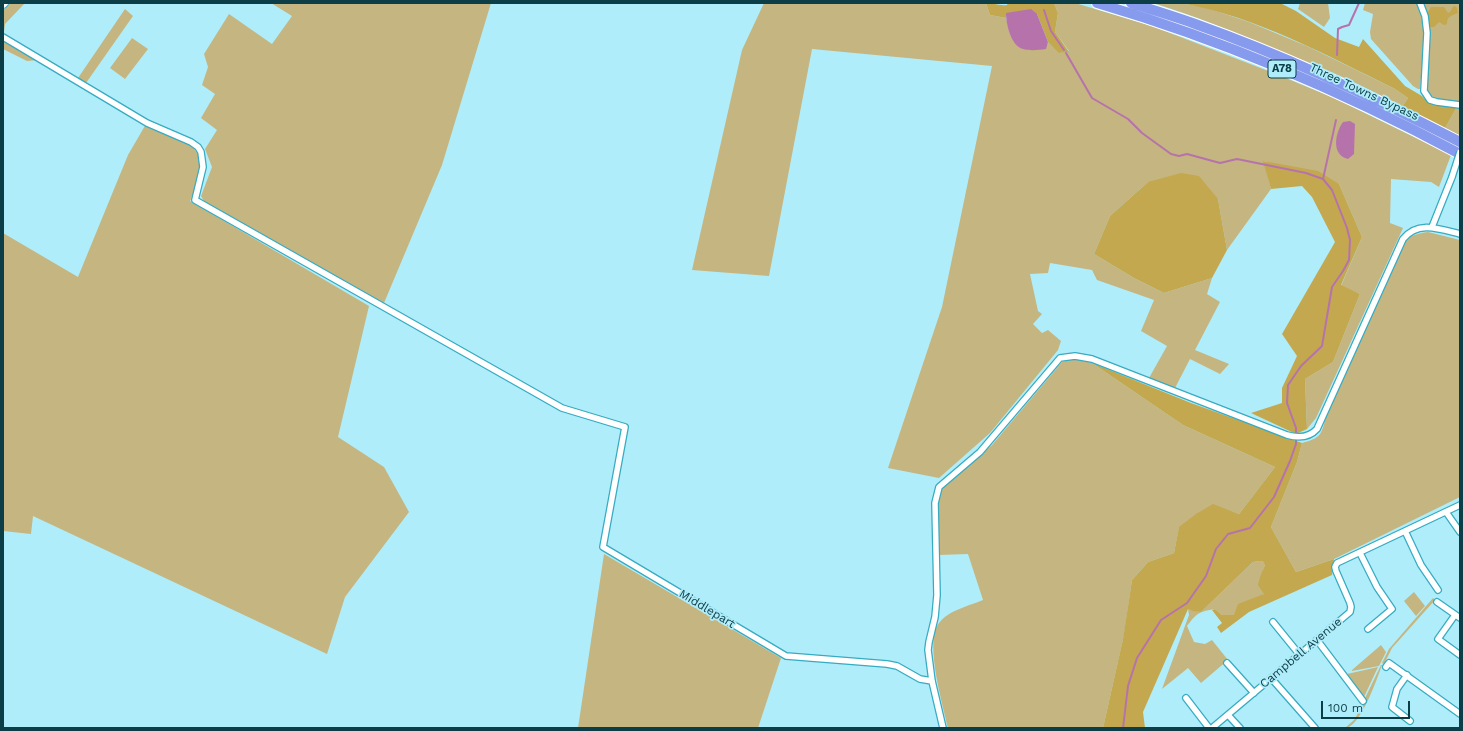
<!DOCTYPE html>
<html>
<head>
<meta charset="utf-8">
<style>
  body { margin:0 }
  #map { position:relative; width:1463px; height:731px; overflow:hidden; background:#b0edfa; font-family:"Work Sans",sans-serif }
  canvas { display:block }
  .frame { position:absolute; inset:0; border:4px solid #0c3e47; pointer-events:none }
  .scale { position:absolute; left:1321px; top:701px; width:89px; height:18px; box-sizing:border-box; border:2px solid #0c3e47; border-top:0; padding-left:5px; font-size:12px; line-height:14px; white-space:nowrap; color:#0c3e47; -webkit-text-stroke:3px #b0edfa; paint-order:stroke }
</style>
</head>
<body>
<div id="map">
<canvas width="1463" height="731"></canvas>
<div class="frame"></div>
<div class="scale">100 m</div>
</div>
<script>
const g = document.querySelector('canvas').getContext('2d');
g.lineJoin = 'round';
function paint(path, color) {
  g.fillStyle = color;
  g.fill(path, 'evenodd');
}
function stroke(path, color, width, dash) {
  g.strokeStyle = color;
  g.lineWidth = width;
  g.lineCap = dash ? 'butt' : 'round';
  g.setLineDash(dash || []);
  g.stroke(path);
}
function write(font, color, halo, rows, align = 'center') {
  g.font = font + ' "Work Sans",sans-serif';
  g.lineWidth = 3.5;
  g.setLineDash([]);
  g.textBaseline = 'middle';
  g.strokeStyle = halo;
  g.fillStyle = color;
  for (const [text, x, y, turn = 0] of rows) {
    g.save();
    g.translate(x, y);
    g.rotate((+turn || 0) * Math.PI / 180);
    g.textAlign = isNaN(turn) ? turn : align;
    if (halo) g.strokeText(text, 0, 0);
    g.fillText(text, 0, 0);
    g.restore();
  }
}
paint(new Path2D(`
  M10,3H25L5,24L4,32L3,31V10Z
  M271,3H491L442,165L384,303L204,201L201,196L212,167L205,149L217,130L201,118L215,94L202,85L208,67L204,54L229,14L272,44L292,16Z
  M764,3H986L990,15L1006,18L1011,36L1045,49L1048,42L1060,53L1069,51L1055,32L1058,13L1054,3H1075L1152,26L1276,74L1334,98L1451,155L1439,187L1431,182L1391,179L1390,223L1403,228L1316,418L1307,429L1305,379L1333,362L1360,294L1341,286L1362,237L1339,184L1264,161L1271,189L1227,250L1218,199L1148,182L1110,216L1094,254L1134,278L1164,293L1212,278L1207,294L1220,302L1195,350L1229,364L1220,374L1190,359L1175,388L1149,378L1167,346L1141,331L1154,300L1097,280L1092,270L1050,263L1048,273L1030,274L1038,311L1042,314L1033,324L1042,333L1048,330L1061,341L1058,350L990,433L939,478L888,468L942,307L992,66L812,49L769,276L692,270L742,50Z
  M1153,3H1181L1207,8L1249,22L1309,47L1395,89L1408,98L1402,107C1362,84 1318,66 1275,49C1235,32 1195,16 1153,3Z
  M1300,3H1328L1330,18L1324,27L1298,9Z
  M1365,3H1418L1423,24L1424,39L1420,89H1418L1413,86L1371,39L1370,32L1373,14L1363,10Z
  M1423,3H1460V103C1447,100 1432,102 1426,89L1430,30L1429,21Z
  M125,9L133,16L86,83L78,78Z
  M132,38L148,49L125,79L110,68Z
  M3,41L39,60L27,61L3,49Z
  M1457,107H1460V136L1445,128Z
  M146,124C161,131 199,142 201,162C202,175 195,189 190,201L369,306L338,437L384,467L409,512L345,597L327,654L33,516L31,534L3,531V233L78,277L128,155Z
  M1428,232L1460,240V497L1334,559L1296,572L1271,527L1297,462L1302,443C1321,438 1321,435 1326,417L1397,257C1407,239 1406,235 1428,232Z
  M1075,359L1092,363L1183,425L1275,467L1239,514L1213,505L1179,528L1174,553L1148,562L1132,580L1124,635L1103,728H948C943,705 924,641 939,623C949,610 969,606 983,600L968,554L938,555C938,532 933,507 944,486L992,445L1062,362Z
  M604,554L781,658L758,728H578Z
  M1260,561L1265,562V565L1263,570L1264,594L1234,615H1222L1215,609C1198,612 1197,613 1187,626L1194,642L1205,644L1212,640L1228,660L1201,683L1188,668L1162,689L1189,615L1188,609L1201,612L1253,562Z
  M1414,592L1425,606L1416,616L1404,601Z
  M1433,598L1435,600L1392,648L1384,664L1382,663L1389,649Z
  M1381,645L1386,652L1379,666L1352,671V670Z
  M1381,665H1382C1377,679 1360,728 1345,728L1355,719Z
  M1378,667L1364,697L1347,674Z`), '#c5b580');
paint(new Path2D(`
  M986,3C993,3 999,6 1007,5L1008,3H1054L1058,13L1055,32L1069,52L1059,53L1048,42L1037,14L1006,13V18L990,15Z
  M1181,3H1280L1296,11L1335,38L1359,47L1363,39L1405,86L1422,96L1426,100L1433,103L1457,107L1445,128L1402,107L1408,98L1395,89C1326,55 1257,17 1181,3Z
  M1455,6L1457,8L1458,13C1451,16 1447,16 1447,24L1444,25L1439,22L1434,27H1430L1427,14L1431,7H1444L1448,13L1450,12L1453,7Z
  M1263,161L1318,171L1339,184L1362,237L1341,285L1360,294L1333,362L1305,379L1307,429L1296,434L1251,413L1282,403V388L1297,356L1282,334L1335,242L1312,197L1302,186L1271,189Z
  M1181,173L1199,176L1218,199L1227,250L1212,278L1164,293L1134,278L1094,254L1110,216L1148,182Z
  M1092,363L1191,403L1302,443L1297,462L1271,527L1296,572L1334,559L1332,575L1249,612L1221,633L1217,627L1222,623L1212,610L1215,609L1222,615H1234L1238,604L1264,594L1258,585L1260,577L1265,565L1264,562L1260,561L1253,562L1201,612L1193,611L1188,609L1143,712L1145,728H1103L1123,639L1132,580L1148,562L1174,553L1179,527L1196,514L1213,504L1239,514L1275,467L1183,425Z`), '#c3a84f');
paint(new Path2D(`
  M1031,9L1037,14L1048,42L1046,49C1039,50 1030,51 1023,49C1011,46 1006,24 1006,13Z
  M1350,121L1355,124L1354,154L1348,159C1331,155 1335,133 1343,122Z`), '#b673ab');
stroke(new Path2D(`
  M1044,10L1051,31L1064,50
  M1066,53L1092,98L1128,119L1142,133L1171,154L1179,156L1187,154L1220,163L1237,159L1306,173L1323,179L1332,190L1347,228L1350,240L1349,260L1343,271L1332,287L1322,346L1301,366L1288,385L1287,403L1296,428V444L1290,461L1274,497L1250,528L1228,534L1216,549L1206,576L1187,603L1161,620L1137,658L1128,686L1123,728
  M1337,55L1338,29L1342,27L1349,25L1359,3
  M1323,179L1336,120`), '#b673ab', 2);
const street = new Path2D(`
  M1420,3L1425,16L1427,33L1424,91L1430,100L1437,102L1460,105
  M3,37L147,123L191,142L198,147L201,152L203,167L195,200L562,408L625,427L603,547L786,656L887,664L897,666L920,679L932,681
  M1432,227L1452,177
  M1446,512L1460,532
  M1405,531L1421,565L1438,590
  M1360,553L1377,587L1392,609L1368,629
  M1437,602L1460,618
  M1455,615L1438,639L1460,655
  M1273,622L1299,654
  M1317,640L1363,701
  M1227,663L1254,693
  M1386,667L1389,663L1460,714
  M1407,675L1397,689L1392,707L1410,721
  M1271,678L1315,728
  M1186,698L1209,728
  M1228,715L1240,728
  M943,728L932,681L928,650L929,642L935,617L937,595L935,503L939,487L946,481L980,452L1060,358L1075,356L1092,359L1287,435C1298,438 1309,438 1317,429L1403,239C1418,220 1440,229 1460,234
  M1212,728L1350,612L1351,607L1350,603L1336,571L1335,567L1337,563L1460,505`);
const secondary = new Path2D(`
  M3,4L4,3`);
const highway = new Path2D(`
  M1097,3C1223,40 1344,92 1460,154
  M1131,3C1153,10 1176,17 1198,25C1288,57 1375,98 1460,142`);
stroke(street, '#36abc1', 8);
stroke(secondary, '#36abc1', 10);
stroke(highway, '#fff', 12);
stroke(street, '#fff', 5.5);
stroke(secondary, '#fff', 8);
stroke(highway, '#879bee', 10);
const streetBridge = new Path2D(`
  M1452,177L1460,152`);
stroke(streetBridge, '#36abc1', 8, []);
stroke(streetBridge, '#fff', 5.5);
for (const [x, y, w] of [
  [1282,69,28]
]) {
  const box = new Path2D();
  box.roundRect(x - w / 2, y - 9, w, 18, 3);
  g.fillStyle = '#b0edfa';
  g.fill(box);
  stroke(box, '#0c3e47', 1);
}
write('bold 11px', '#0c3e47', null, [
  ["A78",1282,69]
]);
write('12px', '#0c3e47', '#b0edfa', [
  ["Three Towns Bypass",1364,92,25],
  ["Middlepart",707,609,31],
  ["Campbell Avenue",1301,653,-40]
]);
</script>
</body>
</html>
